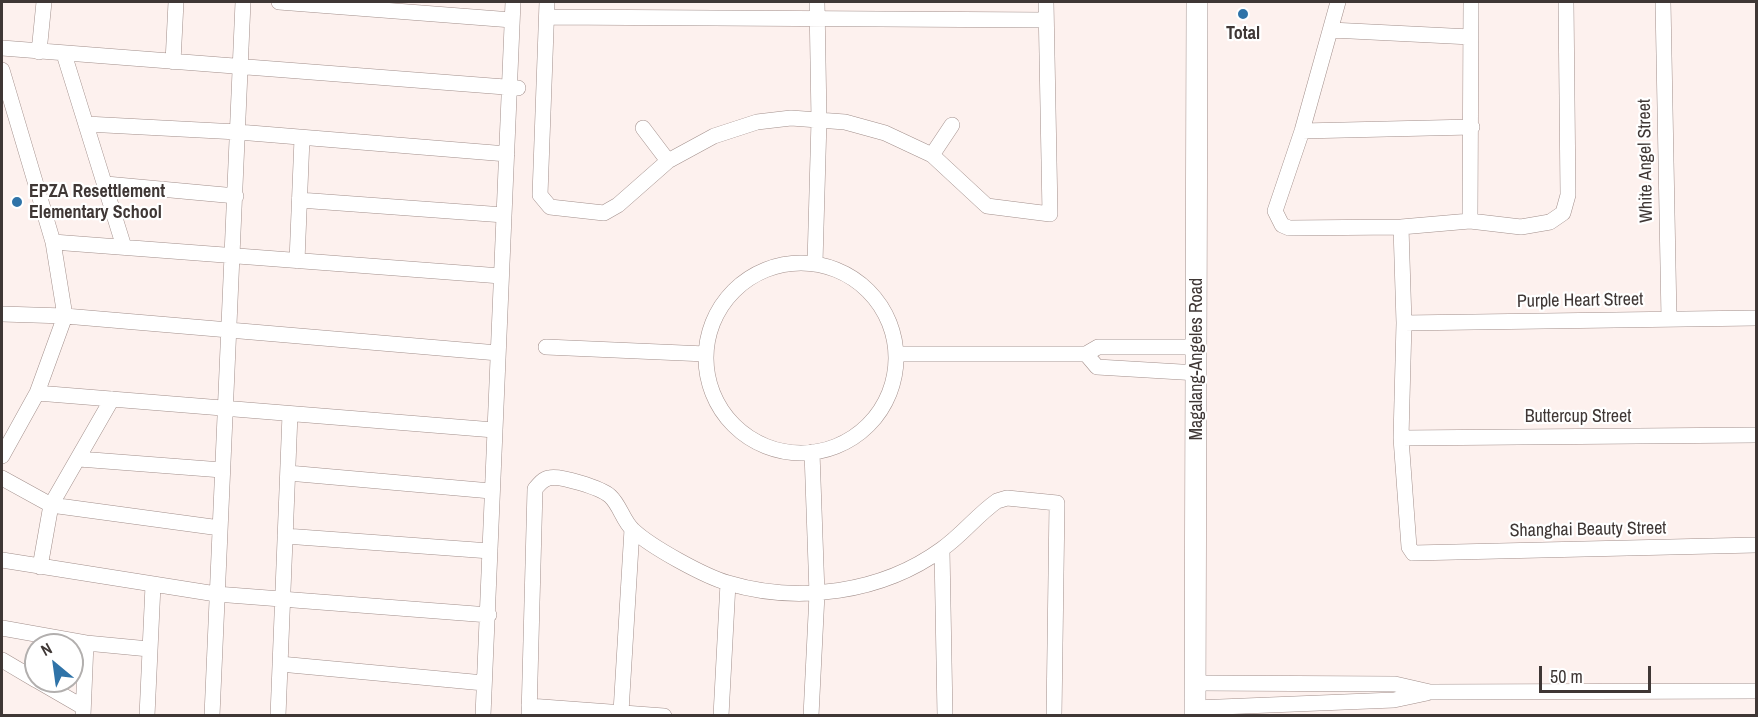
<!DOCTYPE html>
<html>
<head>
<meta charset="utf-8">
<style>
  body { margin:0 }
  #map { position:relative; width:1758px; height:717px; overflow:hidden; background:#fdf1ee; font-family:"Archivo Narrow",sans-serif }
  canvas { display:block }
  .frame { position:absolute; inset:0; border:3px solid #3f3735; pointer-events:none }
  .north { position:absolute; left:24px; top:633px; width:60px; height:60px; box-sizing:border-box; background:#fff; border:2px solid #b2afae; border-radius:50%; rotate:331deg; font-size:16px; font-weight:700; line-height:24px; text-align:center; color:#3f3735 }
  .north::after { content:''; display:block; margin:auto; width:21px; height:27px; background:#2f73a8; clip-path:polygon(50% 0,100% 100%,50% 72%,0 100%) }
  .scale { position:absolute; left:1539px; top:666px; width:112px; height:27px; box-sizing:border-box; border:3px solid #3f3735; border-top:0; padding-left:8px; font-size:18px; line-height:21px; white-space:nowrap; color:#3f3735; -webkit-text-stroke:4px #fff; paint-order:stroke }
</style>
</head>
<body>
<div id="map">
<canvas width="1758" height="717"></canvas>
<div class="frame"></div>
<div class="north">N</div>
<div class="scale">50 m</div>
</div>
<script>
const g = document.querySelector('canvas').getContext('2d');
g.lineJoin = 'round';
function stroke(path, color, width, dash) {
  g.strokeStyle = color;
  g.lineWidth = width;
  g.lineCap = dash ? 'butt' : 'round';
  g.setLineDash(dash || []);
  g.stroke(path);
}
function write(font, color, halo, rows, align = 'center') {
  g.font = font + ' "Archivo Narrow",sans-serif';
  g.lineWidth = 4.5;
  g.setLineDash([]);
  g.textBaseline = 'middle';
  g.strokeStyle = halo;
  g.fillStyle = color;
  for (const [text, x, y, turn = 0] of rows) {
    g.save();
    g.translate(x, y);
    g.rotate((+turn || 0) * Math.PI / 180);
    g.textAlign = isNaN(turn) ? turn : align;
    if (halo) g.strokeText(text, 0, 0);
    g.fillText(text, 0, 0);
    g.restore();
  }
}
const minor = new Path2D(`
  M279,2L512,20
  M547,2L540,195L550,207L604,213L618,205L668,161L714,136L757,122L791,118L845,122L885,133L932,155L987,206L1050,214L1046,2
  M1338,2L1302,131L1275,211L1282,225L1289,228L1401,227L1470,221L1521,227L1550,222L1563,213L1568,195L1566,2
  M1663,2L1669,319
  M547,17L1046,20
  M1331,30L1471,37
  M2,48L518,88
  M39,52L44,2
  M64,54L124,247
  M173,62L176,2
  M2,70L53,242L65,316L37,393L2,456
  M86,124L238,132L507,154
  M643,128L668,161
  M1302,131L1472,127
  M932,155L952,125
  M106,184L236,196
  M299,200L504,215
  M1470,221L1471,2
  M1401,227L1404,323L1401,438L1409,547L1413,553L1756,545
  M53,242L501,276
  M297,261L302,138
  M815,263L819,120L817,2
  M706 358a95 95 0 1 1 190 0a95 95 0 1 1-190 0Z
  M2,314L65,316L498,353
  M1404,323L1756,318
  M546,347L706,354
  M897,354H1086L1098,347H1198
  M1086,354L1097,367L1198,373
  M37,393L494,430
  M1401,438L1756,435
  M79,459L222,470
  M288,473L491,491
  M2,478L51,505L220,528
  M285,536L490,551
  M942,550L945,716
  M2,560L216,594L489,615
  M40,567L51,505L112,399
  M2,628L86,643L149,649
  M2,660L36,680
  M280,664L484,683
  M38,681L83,707
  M1194,683L1395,684L1430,692L1756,691
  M529,706L664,716
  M1195,708L1394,700L1427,693
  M621,712L632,529
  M83,716L86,643
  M147,716L153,585
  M212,716L243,2
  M278,716L290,414
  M483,716L513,2
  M529,716L535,489C539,484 543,479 549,478C560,475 601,488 610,496C620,505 623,521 633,530C651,547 704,576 728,583C798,604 882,593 942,549C962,535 977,515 997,501L1007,498L1057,503L1054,716
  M721,716L728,583
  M811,716L817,594L812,452`);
const secondary = new Path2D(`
  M1195,716L1197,2`);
stroke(minor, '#a28f8b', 16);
stroke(secondary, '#a28f8b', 22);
stroke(minor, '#fff', 15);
stroke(secondary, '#fff', 21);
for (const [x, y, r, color] of [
  [1243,14,6,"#2f73a8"],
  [17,202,6,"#2f73a8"]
]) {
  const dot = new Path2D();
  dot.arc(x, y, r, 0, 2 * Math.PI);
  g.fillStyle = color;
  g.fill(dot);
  stroke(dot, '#fff', 2);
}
write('bold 18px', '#3f3735', '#fff', [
  ["Total",1243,34],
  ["EPZA Resettlement",29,192,"left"],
  ["Elementary School",29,213,"left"]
]);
write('18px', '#3f3735', '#fff', [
  ["White Angel Street",1646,161,-91],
  ["Purple Heart Street",1580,301,-1],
  ["Magalang-Angeles Road",1197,359,-90],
  ["Buttercup Street",1578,417],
  ["Shanghai Beauty Street",1588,530,-1]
]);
</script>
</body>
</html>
